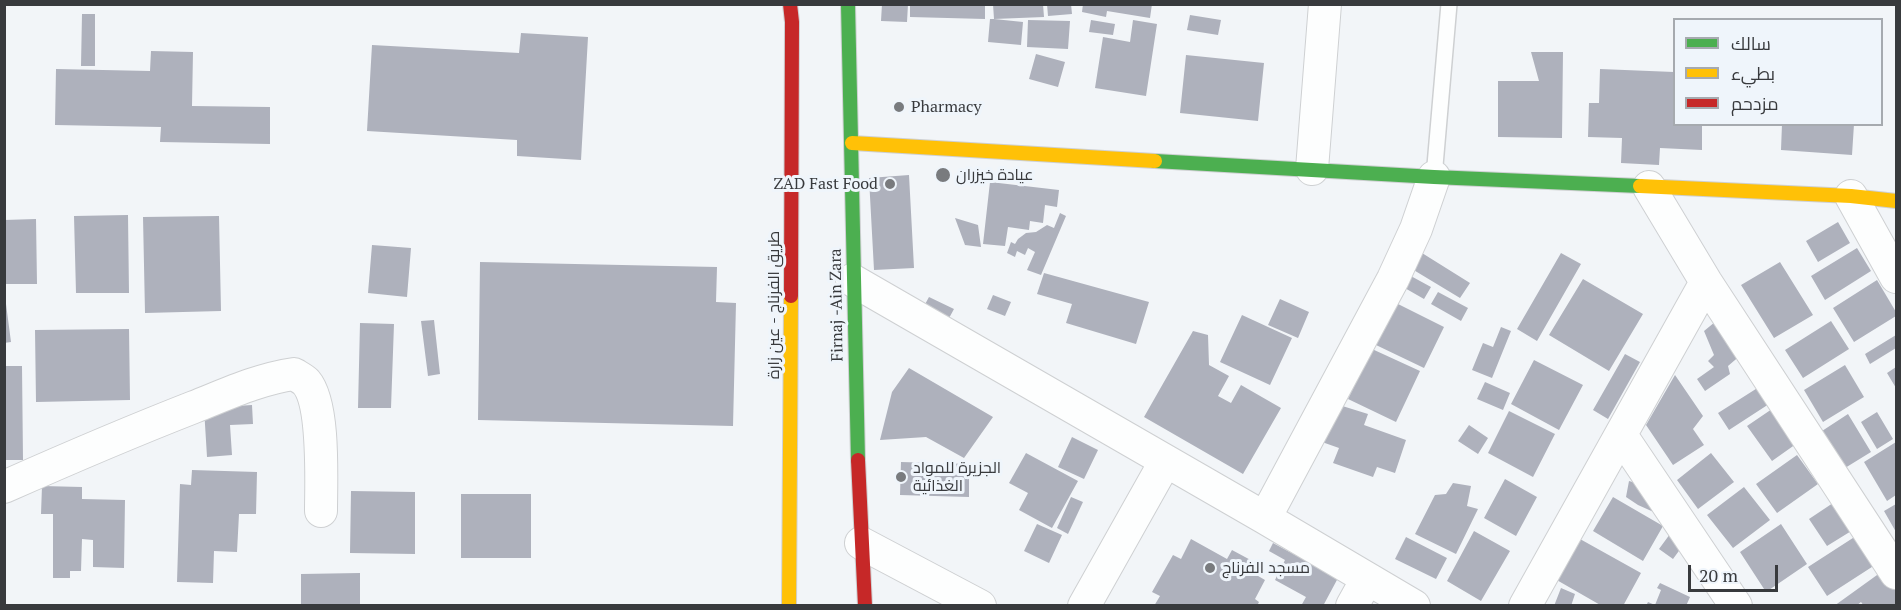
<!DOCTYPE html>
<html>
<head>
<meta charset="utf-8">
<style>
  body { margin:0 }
  #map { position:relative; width:1901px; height:610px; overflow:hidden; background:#f2f5f8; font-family:"PT Serif",Cairo,serif }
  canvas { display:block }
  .frame { position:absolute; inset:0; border:6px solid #383a3d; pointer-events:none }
  .legend { position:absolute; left:1673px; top:18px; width:210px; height:108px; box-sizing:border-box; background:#eff5fb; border:2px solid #a6aaaf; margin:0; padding:8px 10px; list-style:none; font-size:18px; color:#383a3d }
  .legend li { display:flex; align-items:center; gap:12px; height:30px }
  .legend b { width:30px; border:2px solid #a6aaaf }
  .scale { position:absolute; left:1688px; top:565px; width:90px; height:27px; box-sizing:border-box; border:3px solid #383a3d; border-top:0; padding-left:8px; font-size:18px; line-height:21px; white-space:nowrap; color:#383a3d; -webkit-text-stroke:4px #eff5fb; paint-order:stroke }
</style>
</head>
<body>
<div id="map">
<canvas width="1901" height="610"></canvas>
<div class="frame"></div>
<ul class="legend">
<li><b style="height:8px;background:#4caf50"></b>سالك</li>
<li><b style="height:8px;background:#ffc107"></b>بطيء</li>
<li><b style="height:8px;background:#c62828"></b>مزدحم</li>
</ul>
<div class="scale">20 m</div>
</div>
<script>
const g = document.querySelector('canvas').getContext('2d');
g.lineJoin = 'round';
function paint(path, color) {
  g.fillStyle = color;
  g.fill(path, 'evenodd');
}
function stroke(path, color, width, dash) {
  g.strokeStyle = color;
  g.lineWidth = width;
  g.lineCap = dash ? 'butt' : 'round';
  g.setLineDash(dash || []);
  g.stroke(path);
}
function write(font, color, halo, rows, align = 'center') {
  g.font = font + ' "PT Serif",Cairo,serif';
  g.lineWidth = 6;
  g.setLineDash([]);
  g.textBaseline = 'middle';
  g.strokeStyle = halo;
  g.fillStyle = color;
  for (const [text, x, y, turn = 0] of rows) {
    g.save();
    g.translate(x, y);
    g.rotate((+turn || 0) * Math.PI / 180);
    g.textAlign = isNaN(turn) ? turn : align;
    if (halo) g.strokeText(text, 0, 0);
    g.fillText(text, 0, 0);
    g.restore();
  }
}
paint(new Path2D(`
  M882,4H908L907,22L881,21Z
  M910,4H985V19L910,17Z
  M993,4H1043L1044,17L994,19L1023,22L1021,45L988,42L990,19H994Z
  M1047,4H1071L1072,14L1048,16Z
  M1083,4H1152L1150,18L1107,11L1106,17L1082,12Z
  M82,14H95V66H81Z
  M1190,15L1221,20L1218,35L1187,30Z
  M1028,20L1070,21L1068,49L1027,47Z
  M1091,20L1115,24L1113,35L1089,32Z
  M1133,20L1157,24L1146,96L1095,88L1103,37L1130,42Z
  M521,33L588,37L581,160L517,156V140L367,131L372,45L519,53Z
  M151,51L193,52L192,106L270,107V144L160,142L161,127L55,125L56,69L150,71Z
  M1531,52H1563L1562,138L1498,137V81H1539Z
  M1036,54L1065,62L1058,87L1029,79Z
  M1186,55L1264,63L1258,121L1180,113Z
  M1600,69L1674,72V124H1702V150L1660,148L1659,165L1621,163L1622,138L1588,137L1589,103H1599Z
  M1782,124H1854L1852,155L1781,150Z
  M909,175L914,268L874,270L869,178Z
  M990,182L1059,190L1057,207L1045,205L1043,223L1030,221L1029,230L1008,227L1005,246L983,244Z
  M1060,213L1066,216L1041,275L1027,270L1035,252L1028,248L1025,255L1017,251L1015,257L1007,253L1011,242L1015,244L1018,239L1026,233L1036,232L1047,225L1054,228Z
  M128,215L129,293H76L74,216Z
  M219,216L221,311L145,313L143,217Z
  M955,218L978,225L981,247L965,245Z
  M36,219L37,284H4V220Z
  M1838,222L1850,243L1818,262L1806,241Z
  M372,245L411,248L407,297L368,293Z
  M1857,248L1871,271L1825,300L1811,276Z
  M1422,253L1470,283L1460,298L1412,269Z
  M1561,253L1581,264L1537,341L1517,329Z
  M480,262L717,267L716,302L736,303L733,426L478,420Z
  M1780,262L1813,315L1774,338L1741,285Z
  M1044,273L1149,302L1136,344L1066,323L1072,304L1037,294Z
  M1409,275L1431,287L1424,299L1403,287Z
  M1583,279L1643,314L1609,371L1549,335Z
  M1877,280L1896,312V316L1854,342L1833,308Z
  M1438,292L1468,308L1461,321L1431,304Z
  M993,295L1011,302L1005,316L987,309Z
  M929,297L954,309L948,320L923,308Z
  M1280,299L1309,312L1298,338L1268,325Z
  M1396,303L1444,327L1424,368L1376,345Z
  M4,304H6L11,342L4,343Z
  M1242,315L1292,338L1270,385L1220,362Z
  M434,320L440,374L428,376L421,321Z
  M1831,321L1849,349L1803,378L1785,350Z
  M1715,322L1742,354L1728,366L1730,374L1705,391L1697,379L1714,367L1708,361L1714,355L1704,331Z
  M360,323L394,324L391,408H358Z
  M1501,327L1511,331L1492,378L1472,370L1483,343L1493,347Z
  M129,329L130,400L36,402L35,330Z
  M1193,331L1208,335L1209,365L1229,376L1218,396L1231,403L1241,385L1281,408L1243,474L1144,417Z
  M1896,335V348L1870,364L1865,354Z
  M1372,349L1420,371L1396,422L1348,399Z
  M1625,354L1640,362L1608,419L1593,410Z
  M1534,360L1583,385L1559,430L1511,404Z
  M1845,365L1864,397L1823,422L1804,390Z
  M4,366H22L23,460H4Z
  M1896,367V388L1887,373Z
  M909,368L993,417L964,458L926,437L880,440L892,392Z
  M1675,375L1703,416L1693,429L1704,445L1673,465L1646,425Z
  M1485,382L1510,393L1503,410L1477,399Z
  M1759,387L1769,404L1729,430L1718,413Z
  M1336,404L1368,414L1364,425L1406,440L1395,473L1377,467L1373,477L1333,463L1339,448L1322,442Z
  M252,405L253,424L230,425L232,455L207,457L204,408Z
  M1772,409L1796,444L1772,461L1747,426Z
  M1509,411L1555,434L1533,477L1488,453Z
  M1877,412L1893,439L1877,449L1861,422Z
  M1848,414L1871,452L1845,468L1822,431Z
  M1469,425L1488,438L1478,454L1458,441Z
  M1072,437L1098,450L1084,479L1058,467Z
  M1896,442V495L1887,501L1864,462Z
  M1026,453L1078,481L1052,528L1019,510L1028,493L1009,483Z
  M1711,453L1734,482L1698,509L1677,480Z
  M1797,455L1818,484L1777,513L1756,484Z
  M901,462L969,464V497L900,495Z
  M192,470L257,472L256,514H239L237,552L214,551L213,583L177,582L180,484L191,485Z
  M1505,479L1537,497L1516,536L1484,518Z
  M1629,481L1649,487L1676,522L1638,505L1626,497Z
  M1453,483L1471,486L1467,506L1478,509L1456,554L1415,534L1435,495L1446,494Z
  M42,486L82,487V499L125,500L124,568L93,567V540L82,539L81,571H70V578H53V514H41Z
  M1744,487L1770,520L1733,548L1707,515Z
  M351,491L415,492V554L350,553Z
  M461,494H531V558H461Z
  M1071,497L1083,502L1068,534L1057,528Z
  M1613,497L1663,526L1643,561L1593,531Z
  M1842,497L1861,525L1827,546L1809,519Z
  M1896,504V532L1884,511Z
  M1037,524L1062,535L1049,563L1024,551Z
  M1781,524L1807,564L1766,592L1740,552Z
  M1474,531L1510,551L1481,601L1447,581Z
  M1571,534L1641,573L1623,606H1602L1548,575Z
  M1670,534L1684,544L1673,559L1659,549Z
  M1856,536L1875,565L1827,596L1808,567Z
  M1406,537L1447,558L1436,579L1395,559Z
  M1191,539L1227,559L1232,550L1258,564L1253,573L1265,580L1255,599L1259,602L1257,606H1154L1160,596L1152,592L1173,555L1181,559Z
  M1273,543L1338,578L1323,606H1301L1306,597L1275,580L1285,560L1269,551Z
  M1884,570L1896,588V606H1864L1861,602L1856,606H1834Z
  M360,573V604L301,605V574Z
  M1660,583L1690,597L1686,606H1646L1648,602L1655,605L1661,590L1657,588Z
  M1561,588L1575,594L1571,606H1554Z`), '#aeb1bc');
const lane = new Path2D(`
  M1434,177L1449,4`);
const street = new Path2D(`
  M1312,169L1325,4
  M1649,187L1706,282L1896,573
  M1851,196L1896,277
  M852,280L1265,518L1414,606
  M1621,435L1736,606
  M4,487C67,459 130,432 194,407C227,394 259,379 294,374C297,376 303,379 306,382C325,404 321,481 321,511
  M1265,518L1393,279L1416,229L1434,177
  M861,543L980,606
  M1084,606L1165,462
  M1352,606L1367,579
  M1525,606L1706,282`);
const fast = new Path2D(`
  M848,4L858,460
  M1155,161L1434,177L1640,186`);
const slow = new Path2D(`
  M852,143L1155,161
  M1640,186L1851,196L1896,201
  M789,606L791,296`);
const jam = new Path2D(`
  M790,4L792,22L791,296
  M858,460L865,606`);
stroke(lane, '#ced0d2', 18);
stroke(street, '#ced0d2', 34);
stroke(fast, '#ced0d2', 16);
stroke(slow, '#ced0d2', 16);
stroke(jam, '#ced0d2', 16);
stroke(lane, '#fdfefe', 15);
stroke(street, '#fdfefe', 32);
stroke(fast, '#4caf50', 14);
stroke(slow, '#ffc107', 14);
stroke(jam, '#c62828', 14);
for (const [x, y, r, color] of [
  [899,107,6,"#797b7e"],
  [943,175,8,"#797b7e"],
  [890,184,6,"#797b7e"],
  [901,477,6,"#797b7e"],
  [1210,568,6,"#797b7e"]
]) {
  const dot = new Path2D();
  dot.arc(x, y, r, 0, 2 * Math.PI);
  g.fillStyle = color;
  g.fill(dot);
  stroke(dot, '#eff5fb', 2);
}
write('16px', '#383a3d', '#eff5fb', [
  ["Pharmacy",911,107],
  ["عيادة خيزران",956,175],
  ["ZAD Fast Food",878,184,"right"],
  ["الجزيرة للمواد",913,468],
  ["الغذائية",913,486],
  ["مسجد الفرناج",1222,568]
], 'left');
write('16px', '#383a3d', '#eff5fb', [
  ["طريق الفرناج - عين زارة",774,305,-90],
  ["Firnaj -Ain Zara",837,305,-91]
]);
</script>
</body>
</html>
